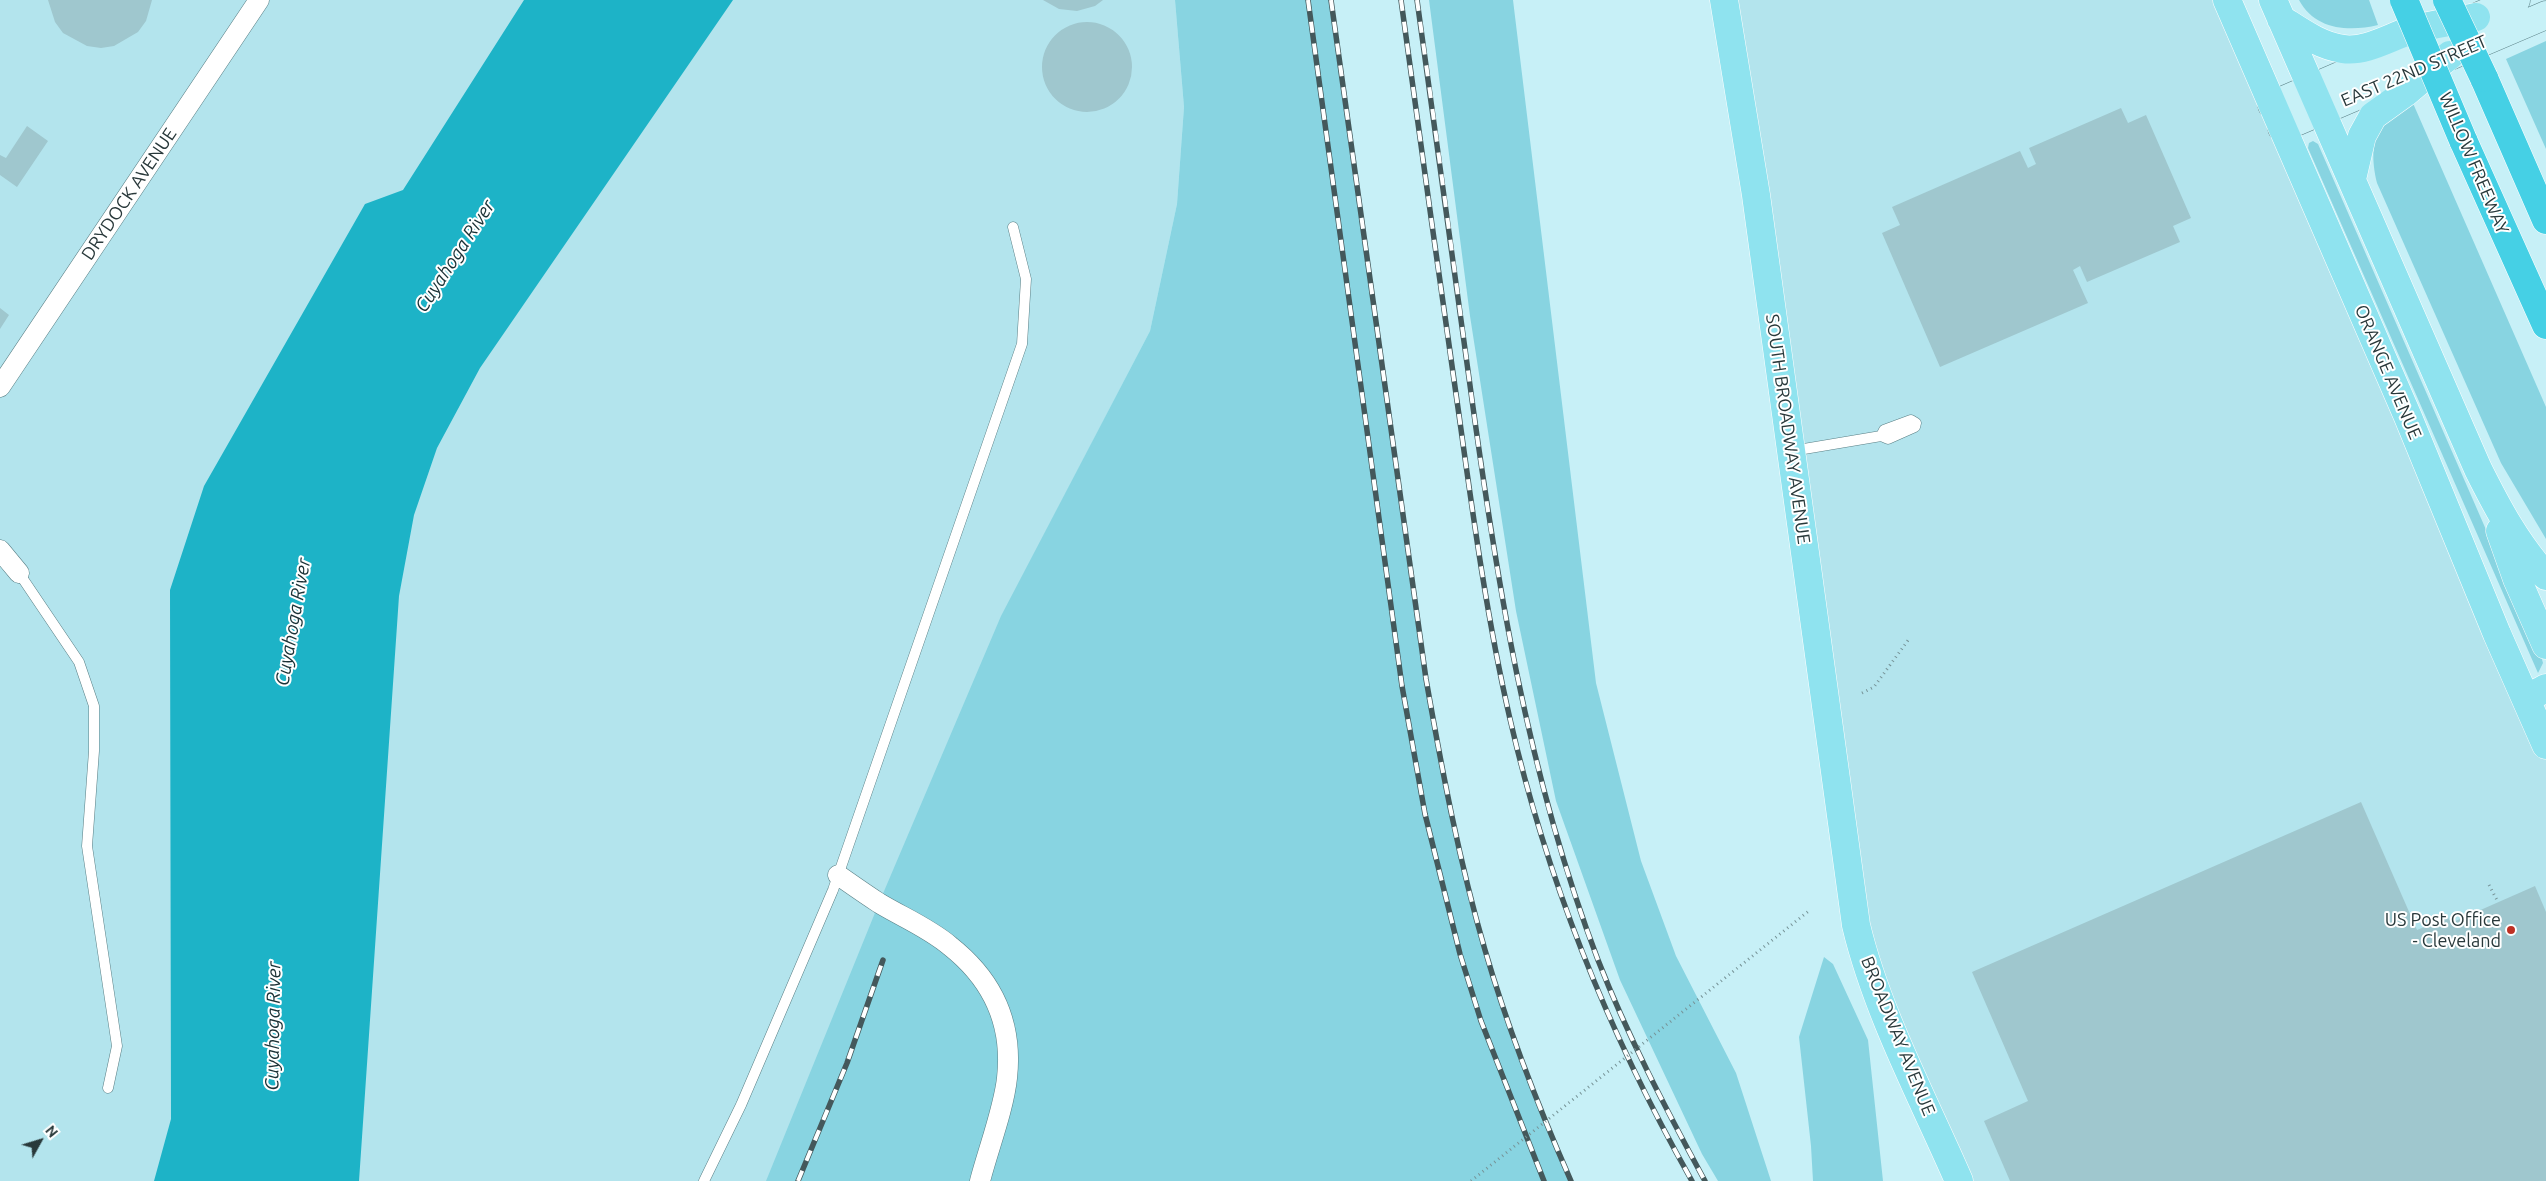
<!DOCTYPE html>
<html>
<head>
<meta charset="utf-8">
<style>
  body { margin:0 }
  #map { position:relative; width:2546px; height:1181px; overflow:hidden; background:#c7f0f7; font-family:Ubuntu,sans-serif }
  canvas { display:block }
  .north { position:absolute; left:15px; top:1116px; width:50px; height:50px; -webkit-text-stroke:4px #fff; paint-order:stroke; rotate:51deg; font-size:14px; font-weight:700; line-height:20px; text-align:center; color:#29393b }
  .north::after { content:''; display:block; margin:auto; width:18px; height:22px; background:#29393b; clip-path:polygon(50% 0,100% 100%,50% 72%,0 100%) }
</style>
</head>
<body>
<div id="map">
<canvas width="2546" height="1181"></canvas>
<div class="north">N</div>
</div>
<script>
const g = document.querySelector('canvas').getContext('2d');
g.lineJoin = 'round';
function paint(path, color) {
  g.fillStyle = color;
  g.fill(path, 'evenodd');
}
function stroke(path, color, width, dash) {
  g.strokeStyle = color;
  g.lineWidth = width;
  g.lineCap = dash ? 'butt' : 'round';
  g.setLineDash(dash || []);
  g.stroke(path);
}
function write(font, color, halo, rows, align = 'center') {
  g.font = font + ' Ubuntu,sans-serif';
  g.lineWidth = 4;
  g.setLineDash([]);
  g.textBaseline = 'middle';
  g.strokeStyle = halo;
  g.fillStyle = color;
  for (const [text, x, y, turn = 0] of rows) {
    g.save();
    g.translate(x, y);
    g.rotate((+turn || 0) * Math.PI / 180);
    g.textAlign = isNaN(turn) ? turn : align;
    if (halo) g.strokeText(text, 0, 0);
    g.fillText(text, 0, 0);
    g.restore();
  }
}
paint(new Path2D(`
  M0,0H1175L1184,107L1177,204L1150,331L1002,616L1427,1181H0Z
  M1724,0H2227L2546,745V1181H1959L1877,993Z`), '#b3e4ed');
paint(new Path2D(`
  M1175,0H1331L1426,679C1442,770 1459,861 1485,950C1508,1029 1538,1106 1571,1181H766L879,903L1001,616L1150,331L1177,204L1184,107Z
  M1429,0H1513L1596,683L1641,861L1676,956L1736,1073L1771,1181H1718L1702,1154L1620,980L1556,801L1516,611L1470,316Z
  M2299,0H2369L2378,25C2349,32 2315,30 2299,0Z
  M2546,41V149L2506,59Z
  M2412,101L2546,407V539L2501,463L2377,183C2372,162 2370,137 2386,119C2393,112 2404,106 2412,101Z
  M2313,141L2318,144L2541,656L2543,663L2538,673L2308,148L2309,143Z
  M1824,957L1833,964L1868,1040L1883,1181H1813L1811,1146L1799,1037Z`), '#88d4e1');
paint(new Path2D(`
  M524,0H733L480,368L437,448L414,515L399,596L359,1181H154L171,1119L170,590L204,486L365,204L403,190Z`), '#1db3c7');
paint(new Path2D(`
  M48,0H152L146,21L138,32L114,46L101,48L87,46L63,33L55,22Z
  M1043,0H1103L1095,6L1077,11L1059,9Z
  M1042 67a45 45 0 1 1 90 0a45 45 0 1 1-90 0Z
  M2121,108L2128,123L2146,115L2191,218L2173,226L2180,242L2087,282L2080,266L2073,270L2088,303L1940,367L1882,233L1900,225L1892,207L2020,151L2028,168L2036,164L2029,148Z
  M27,126L48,141L17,187L0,175V155L6,158Z
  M0,308L9,315L0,329Z
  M2361,802L2417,930L2448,917L2451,923L2535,886L2546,912V1181H2010L1984,1121L2028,1101L1972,972Z`), '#9fc7ce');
const lane = new Path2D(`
  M1792,451L1881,436L1888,439L1915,427L1916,423L1911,420L1884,430L1881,436
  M19,573L79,662L94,706V751L87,846L117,1046L108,1088
  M704,1181L741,1105L833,890L1022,344L1026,279L1013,227`);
const street = new Path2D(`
  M0,387L259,0
  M0,550L19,573
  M838,875C851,884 865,894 879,903C902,917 929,928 950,946C993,980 1013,1024 1007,1078C1004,1108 988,1150 980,1181`);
const secondary = new Path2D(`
  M2272,105L2516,0
  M2282,128L2546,15`);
const primary = new Path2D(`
  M1724,0L1756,195L1856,925C1877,1013 1923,1098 1959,1181
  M2227,0L2408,417L2497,634L2546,745
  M2273,0L2478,469C2497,507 2517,545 2546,576
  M2281,19C2300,31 2320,46 2343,49C2366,52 2388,38 2409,31C2430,24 2454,22 2476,17
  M2352,179L2362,136L2373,116L2405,93L2450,55
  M2500,531L2517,579L2546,645
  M2526,699L2546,688`);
const highway = new Path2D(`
  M2484,78L2546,220
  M2463,140L2546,325`);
stroke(lane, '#597f85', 11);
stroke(street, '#597f85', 21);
stroke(secondary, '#597f85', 29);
stroke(primary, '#fff', 29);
stroke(highway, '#fff', 29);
stroke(new Path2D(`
  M1862,693L1874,687L1909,639
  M2489,885L2498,902`), '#769397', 3, [1, 4]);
stroke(lane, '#fff', 10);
stroke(street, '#fff', 20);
stroke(secondary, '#c7f1f7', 28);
stroke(primary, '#8fe3ef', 28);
stroke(highway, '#45d0e5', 28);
const rail = new Path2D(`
  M1308,0L1402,686L1425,814L1460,954L1481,1021L1544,1181
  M1331,0L1426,679C1442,770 1459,861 1485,950C1508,1029 1538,1106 1571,1181
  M1401,0C1420,138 1439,277 1459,415C1473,516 1487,619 1510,719C1547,881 1610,1036 1692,1181
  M1417,0C1435,126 1452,252 1469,378C1496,577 1526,771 1598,960C1628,1037 1666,1109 1705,1181
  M798,1181L847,1063L883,960`);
stroke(rail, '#44585b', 5.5);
stroke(rail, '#fff', 4, [11]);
const highwayBridge = new Path2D(`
  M2404,0L2463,140
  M2447,0L2484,78`);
stroke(highwayBridge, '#fff', 29, []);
stroke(new Path2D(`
  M1471,1181L1810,910`), '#769397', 3, [1, 4]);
stroke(highwayBridge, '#45d0e5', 28);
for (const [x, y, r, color] of [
  [2511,930,5,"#be3023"]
]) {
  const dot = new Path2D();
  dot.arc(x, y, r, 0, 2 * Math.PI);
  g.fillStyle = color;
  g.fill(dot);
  stroke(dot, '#fff', 2);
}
write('18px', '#29393b', '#fff', [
  ["EAST 22ND STREET",2414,71,-23],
  ["WILLOW FREEWAY",2474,163,67],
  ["DRYDOCK AVENUE",129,194,-56],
  ["ORANGE AVENUE",2388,372,67],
  ["SOUTH BROADWAY AVENUE",1788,429,82],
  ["BROADWAY AVENUE",1898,1036,68]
]);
write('18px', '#29393b', '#fff', [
  ["US Post Office",2501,920],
  ["- Cleveland",2501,941]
], 'right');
write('italic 19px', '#1a3135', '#fff', [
  ["Cuyahoga River",455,256,-57],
  ["Cuyahoga River",293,622,-80],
  ["Cuyahoga River",273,1026,-89]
]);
</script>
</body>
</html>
